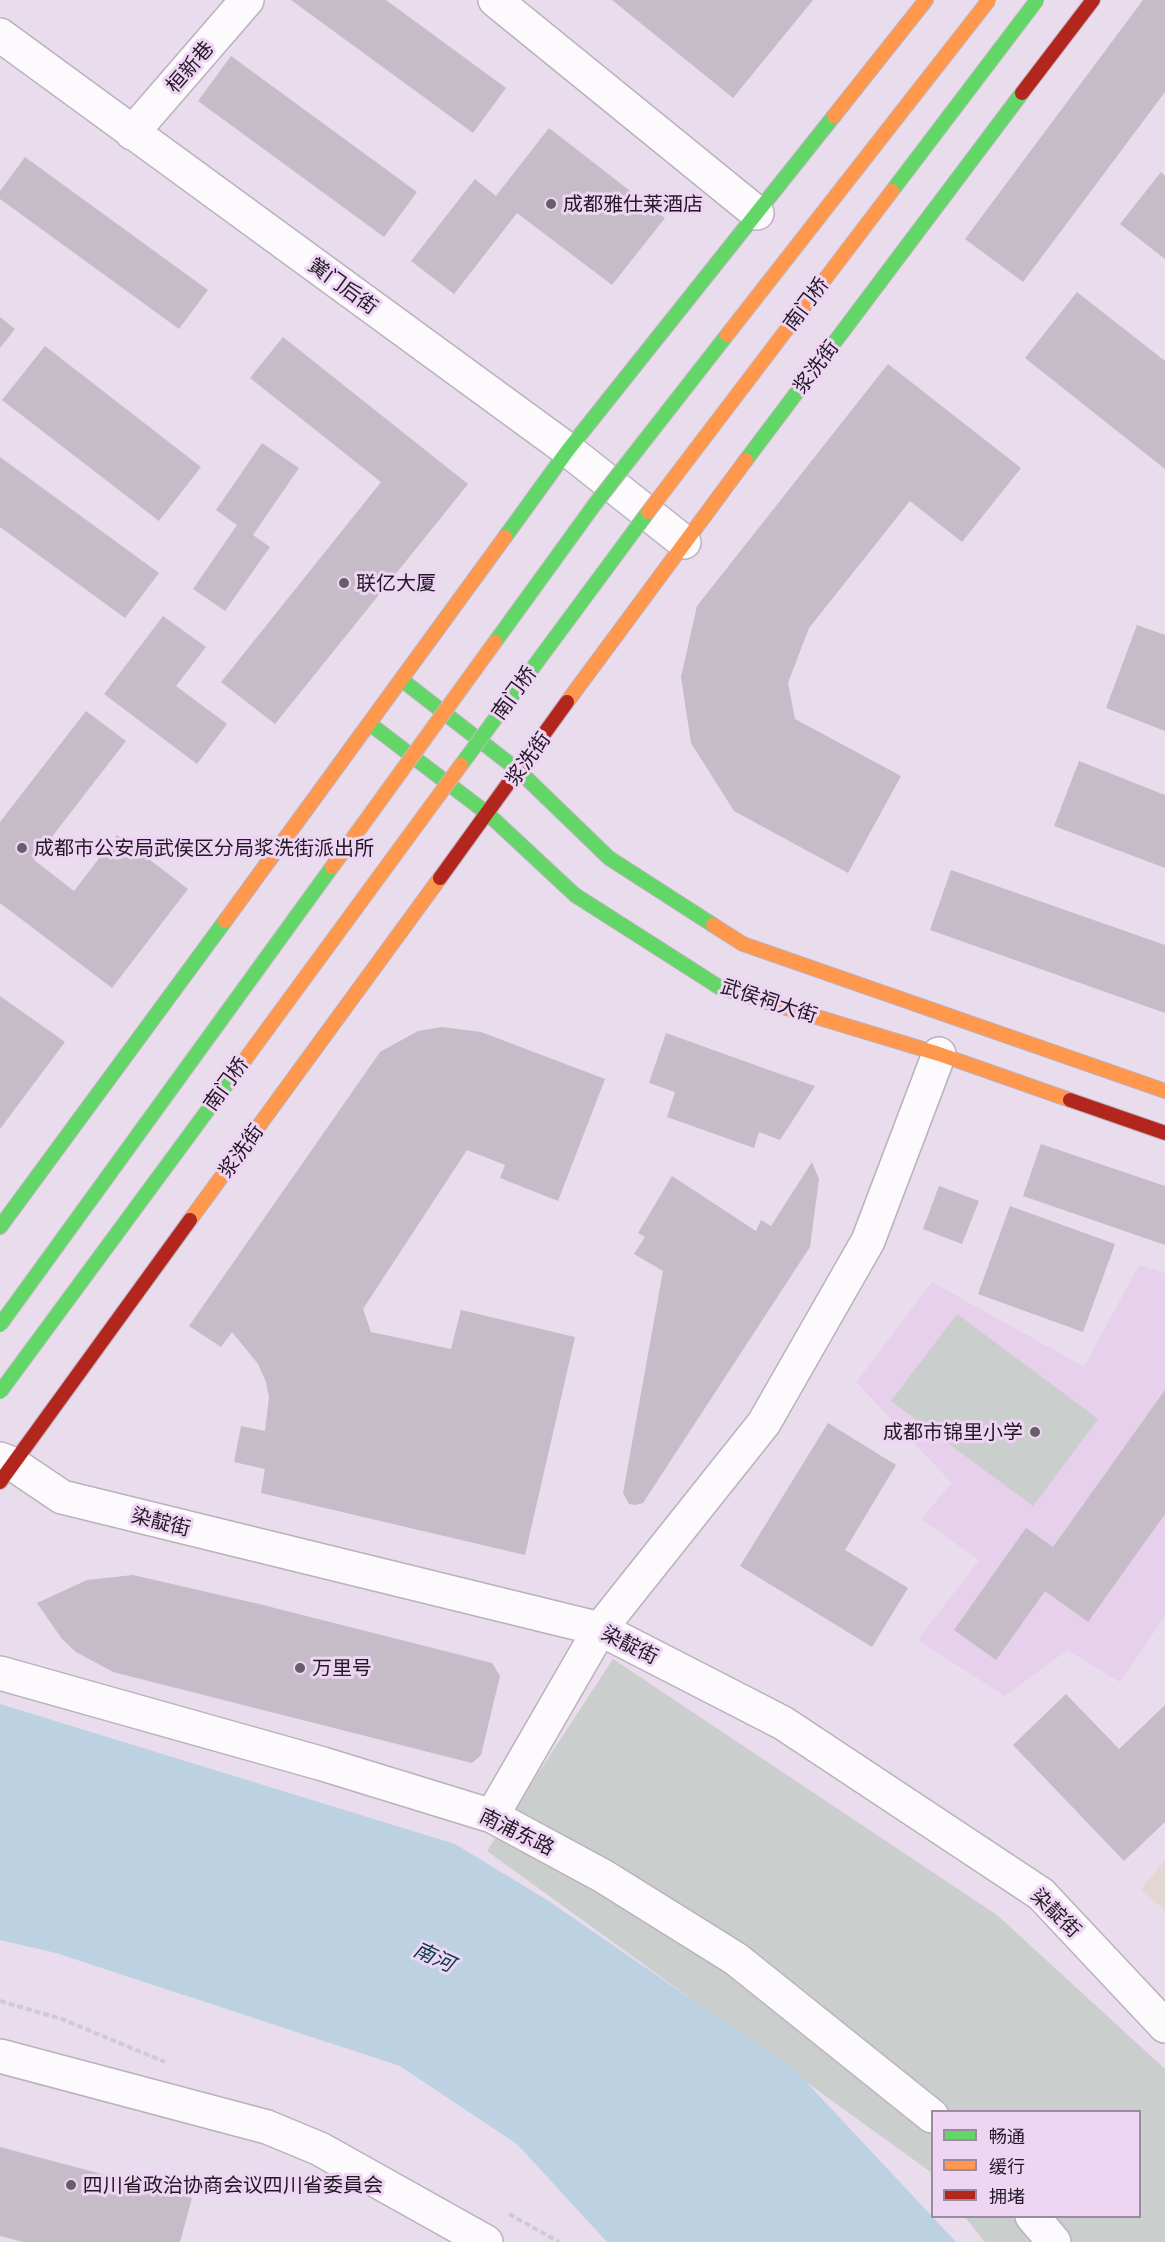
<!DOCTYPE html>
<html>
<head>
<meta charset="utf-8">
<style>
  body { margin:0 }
  #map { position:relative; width:1165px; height:2242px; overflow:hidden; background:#e9dcec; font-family:Barlow,"Noto Sans SC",sans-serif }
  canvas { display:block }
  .legend { position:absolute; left:931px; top:2110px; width:210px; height:108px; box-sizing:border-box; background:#edd5f3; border:2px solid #9c8aa0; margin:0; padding:8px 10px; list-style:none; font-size:18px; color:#221924 }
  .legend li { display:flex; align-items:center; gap:12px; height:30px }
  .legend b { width:30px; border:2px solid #9c8aa0 }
</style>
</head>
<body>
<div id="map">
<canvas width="1165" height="2242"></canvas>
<ul class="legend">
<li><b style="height:8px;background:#63d668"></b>畅通</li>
<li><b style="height:8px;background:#ff974d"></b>缓行</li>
<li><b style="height:8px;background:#b3261e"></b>拥堵</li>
</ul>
</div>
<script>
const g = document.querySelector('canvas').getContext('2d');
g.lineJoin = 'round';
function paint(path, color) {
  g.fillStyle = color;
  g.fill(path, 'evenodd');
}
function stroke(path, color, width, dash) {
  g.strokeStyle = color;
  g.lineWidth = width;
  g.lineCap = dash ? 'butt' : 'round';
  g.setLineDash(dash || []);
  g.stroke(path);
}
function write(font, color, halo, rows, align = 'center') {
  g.font = font + ' Barlow,"Noto Sans SC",sans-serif';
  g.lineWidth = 6;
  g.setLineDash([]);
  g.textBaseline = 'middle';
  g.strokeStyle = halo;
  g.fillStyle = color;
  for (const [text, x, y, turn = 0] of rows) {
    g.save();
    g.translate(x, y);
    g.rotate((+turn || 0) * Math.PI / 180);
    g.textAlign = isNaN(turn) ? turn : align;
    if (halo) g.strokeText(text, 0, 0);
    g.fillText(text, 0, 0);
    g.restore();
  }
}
paint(new Path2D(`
  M1165,1860V1911L1141,1889Z`), '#e4d7d3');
paint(new Path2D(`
  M1139,1265L1165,1273V1616L1120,1682L1067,1650L1005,1696L918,1640L979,1560L921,1519L952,1483L856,1382L932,1282L1084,1367Z`), '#e6d0eb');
paint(new Path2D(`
  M957,1314L1098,1419L1033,1506L891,1401Z
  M613,1659L997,1915L1165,2069V2242H985L965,2217L1140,2216V2112H932V2173L487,1851Z`), '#cacecc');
paint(new Path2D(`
  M0,1704L455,1844L547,1900L795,2070L956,2242H607L517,2144L400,2066L56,1953L0,1940Z`), '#bcd2e2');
paint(new Path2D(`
  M291,0H386L506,88L473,133Z
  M612,0H813L733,98Z
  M1143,0H1165V92L1023,282L965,239Z
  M231,56L417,192L384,237L198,101Z
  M549,128L665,218L612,285L517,213L454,294L411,261L475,179L496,196Z
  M25,157L208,290L179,329L0,199V191Z
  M1161,172L1165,176V259L1120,224Z
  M1077,292L1165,361V469L1025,358Z
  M0,317L15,329L0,348Z
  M283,337L468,484L275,724L221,682L381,482L250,378Z
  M45,346L201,467L159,521L2,400Z
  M888,364L1021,468L962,542L910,501L809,628L788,683L795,719L901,776L848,873L734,811L691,743L681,677L697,606Z
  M262,443L299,468L253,535L270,547L225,611L193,589L237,525L216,510Z
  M0,457L159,573L125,618L0,527Z
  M163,616L206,647L176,686L227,724L197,764L104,694Z
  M1137,625L1165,635V731L1106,708Z
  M86,711L126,741L34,860L74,891L117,835L188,889L112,988L0,903V822Z
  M1079,761L1165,795V868L1054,826Z
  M951,870L1165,945V1013L930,930Z
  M0,996L65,1042L0,1129Z
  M442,1027L481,1032L605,1079L558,1201L500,1178L505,1165L467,1150L363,1309L371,1332L451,1349L461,1310L575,1337L525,1555L261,1493L265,1469L234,1462L241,1426L265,1431L269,1397L266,1382L258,1364L232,1332L221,1347L189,1326L380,1052L418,1031Z
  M666,1033L780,1074L815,1086L780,1140L759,1132L754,1148L667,1117L675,1092L649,1083Z
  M1041,1144L1165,1186V1245L1023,1196Z
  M812,1162L819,1179L810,1247L643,1503L635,1505L629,1504L623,1493L663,1271L634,1254L645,1237L638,1233L672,1176L756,1231L761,1220L771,1226Z
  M939,1186L979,1201L962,1244L923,1229Z
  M1010,1206L1115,1244L1083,1332L978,1294Z
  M1165,1390V1514L1088,1622L1045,1591L996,1660L954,1630L1026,1528L1053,1547Z
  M828,1423L896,1465L845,1550L908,1588L872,1647L740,1566Z
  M133,1575L259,1604L492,1663L500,1676L481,1755L472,1763L113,1672L76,1652L62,1639L37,1603L87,1580Z
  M1066,1694L1119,1749L1165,1705V1822L1124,1861L1013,1745Z
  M0,2147L192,2198L180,2242H23L0,2236Z`), '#c5bcc8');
const street = new Path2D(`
  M495,0L757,213
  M0,35L568,450L684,542
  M132,133L247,0
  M0,1459L13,1464L62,1497L600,1629L783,1723L1041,1894L1165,2026
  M0,1673L323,1764L492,1816L603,1876L736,1959L932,2116
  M492,1816L600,1629L764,1423L868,1241L939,1054
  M0,2056L267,2127L320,2149L486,2242
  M1032,2216L1054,2242`);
const fast = new Path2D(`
  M746,460L1022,93
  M505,537L568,450L834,116
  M402,680L519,771L609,858L713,925
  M370,724L488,814L575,895L719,987L774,1004
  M0,1227L225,921`);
const slow = new Path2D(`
  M834,116L926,0
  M567,702L746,460
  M225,921L505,537
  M713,925L743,944L1165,1091
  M774,1004L939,1054L1070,1100
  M190,1220L440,878`);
const jam = new Path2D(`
  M1022,93L1093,0
  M440,878L567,702
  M1070,1100L1165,1133
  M0,1482L190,1220`);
stroke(street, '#bbb1bd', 36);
stroke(fast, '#bbb1bd', 16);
stroke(slow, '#bbb1bd', 16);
stroke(jam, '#bbb1bd', 16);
stroke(new Path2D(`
  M0,2001L62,2019L165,2062
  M509,2214L559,2242`), '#cfcbcf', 4, [6, 3]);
stroke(street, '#fcfafc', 33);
stroke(fast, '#63d668', 14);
stroke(slow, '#ff974d', 14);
stroke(jam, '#b3261e', 14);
const fastBridge = new Path2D(`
  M892,191L1037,0
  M495,642L595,504L727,335
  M461,765L648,512
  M0,1325L332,867
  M0,1392L244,1061`);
const slowBridge = new Path2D(`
  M727,335L989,0
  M648,512L892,191
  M332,867L495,642
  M244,1061L461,765`);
stroke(fastBridge, '#c2bcc4', 16, []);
stroke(slowBridge, '#c2bcc4', 16, []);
stroke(fastBridge, '#63d668', 14);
stroke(slowBridge, '#ff974d', 14);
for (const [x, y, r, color] of [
  [551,204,6,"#685d6a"],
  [344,583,6,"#685d6a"],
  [22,848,6,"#685d6a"],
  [1035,1432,6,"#685d6a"],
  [300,1668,6,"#685d6a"],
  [71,2185,6,"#685d6a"]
]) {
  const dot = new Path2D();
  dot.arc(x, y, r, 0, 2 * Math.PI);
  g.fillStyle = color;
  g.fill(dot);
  stroke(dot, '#edd5f3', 2);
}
write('20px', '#221924', '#edd5f3', [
  ["桓新巷",190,67,-49],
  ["黉门后街",343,286,36],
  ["南门桥",806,304,-53],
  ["浆洗街",816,367,-53],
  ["南门桥",514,693,-54],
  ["浆洗街",528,759,-54],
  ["武侯祠大街",769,1001,18],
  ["南门桥",226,1084,-54],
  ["浆洗街",241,1151,-54],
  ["染靛街",161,1522,14],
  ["染靛街",630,1645,26],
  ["南浦东路",517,1832,26],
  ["染靛街",1056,1913,44]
]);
write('20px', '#221924', '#edd5f3', [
  ["成都雅仕莱酒店",563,204],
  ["联亿大厦",356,583],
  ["成都市公安局武侯区分局浆洗街派出所",34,848],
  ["成都市锦里小学",1023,1432,"right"],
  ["万里号",312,1668],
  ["四川省政治协商会议四川省委員会",83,2185]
], 'left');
write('italic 21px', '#053c4d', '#edd5f3', [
  ["南河",434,1957,25]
]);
</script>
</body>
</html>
